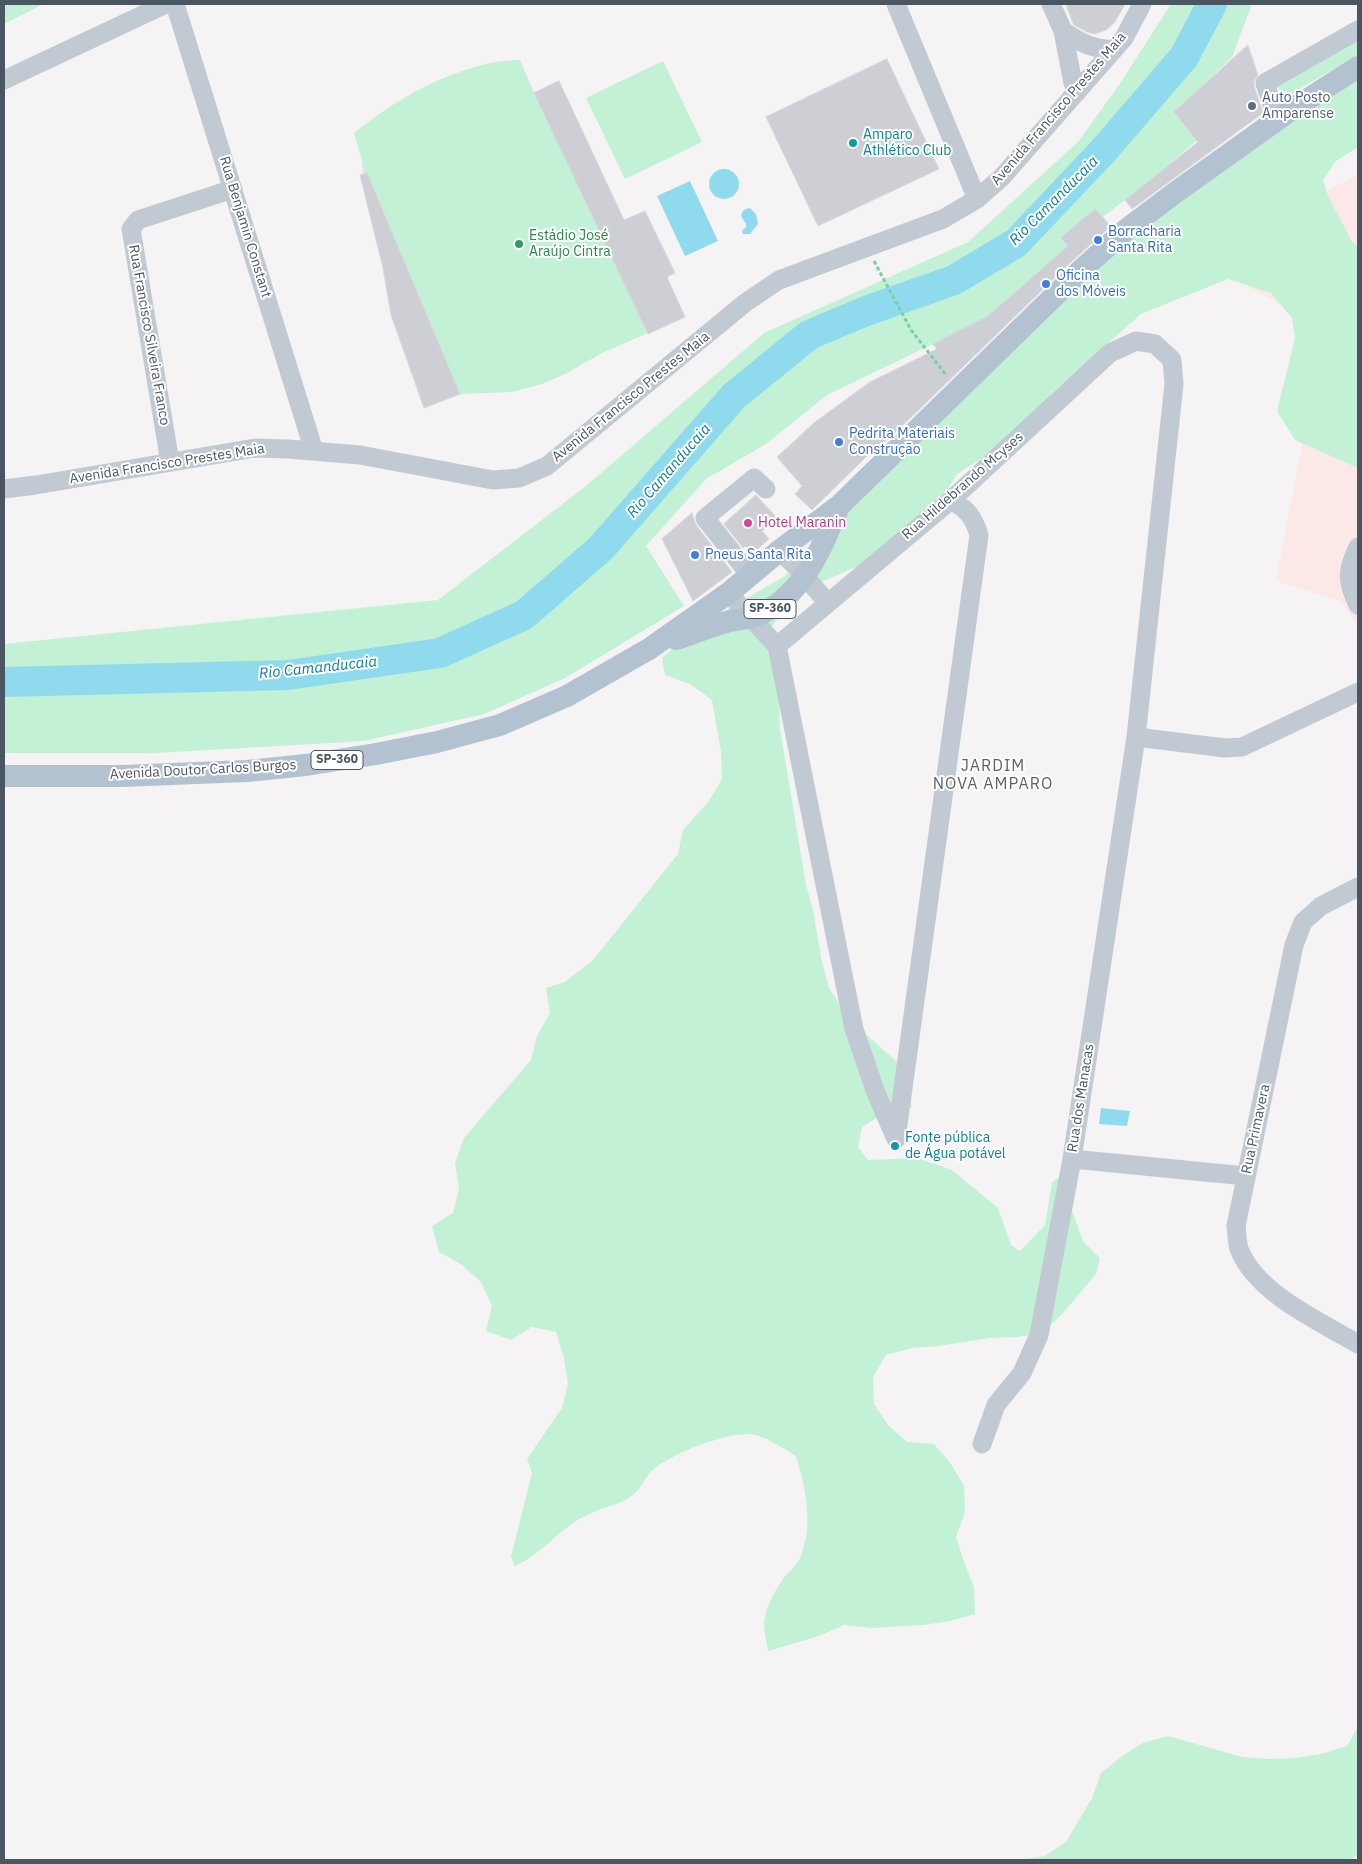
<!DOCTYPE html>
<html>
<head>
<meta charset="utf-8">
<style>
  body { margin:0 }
  #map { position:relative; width:1362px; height:1864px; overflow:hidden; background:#f5f3f3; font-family:"IBM Plex Sans",sans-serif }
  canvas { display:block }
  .frame { position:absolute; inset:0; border:5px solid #4a5661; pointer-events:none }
</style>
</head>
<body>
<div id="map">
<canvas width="1362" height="1864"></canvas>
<div class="frame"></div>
</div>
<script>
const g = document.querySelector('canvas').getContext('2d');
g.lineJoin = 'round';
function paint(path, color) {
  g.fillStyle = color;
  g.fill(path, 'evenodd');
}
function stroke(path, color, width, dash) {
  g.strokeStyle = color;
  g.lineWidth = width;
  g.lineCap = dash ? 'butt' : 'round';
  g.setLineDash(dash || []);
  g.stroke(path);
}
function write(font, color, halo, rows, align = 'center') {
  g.font = font + ' "IBM Plex Sans",sans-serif';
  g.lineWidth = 4;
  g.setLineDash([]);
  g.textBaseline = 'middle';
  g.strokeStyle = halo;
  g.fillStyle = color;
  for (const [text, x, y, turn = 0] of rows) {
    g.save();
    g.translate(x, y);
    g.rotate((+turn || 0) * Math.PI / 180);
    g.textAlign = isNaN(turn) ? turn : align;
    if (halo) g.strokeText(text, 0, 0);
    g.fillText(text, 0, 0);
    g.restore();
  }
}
paint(new Path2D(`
  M1358,175V625L1341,601L1276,581L1324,330L1244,284L1296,206Z`), '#fce8e6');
paint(new Path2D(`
  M4,4H43L4,24Z
  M1171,4H1252L1232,57L1175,112L1197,140L1161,172L1086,230L987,318L827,395L766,444L706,479L646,546L684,606L565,678L484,714L364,741L157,753H4V644L438,600L586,486L764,333L968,242L1078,142L1119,85Z
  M1358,39V55L1284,98L1277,86Z
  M520,60L534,93L559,81L624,220L645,211L675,273L667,278L685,317L602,353L567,373L542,384L512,392L460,394L424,408L391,315L383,268L366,199L362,161L354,133C391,103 435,77 482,65C494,61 507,61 520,60Z
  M663,61L702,142L625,179L586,98Z
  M1358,76V147L1336,161L1323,180L1328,196L1352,242L1358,247V468L1295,440L1277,411L1295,338L1292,318L1271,293L1228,279L1141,314L1053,392L1026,424L981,459L957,474L947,490L931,506L872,560L799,592L768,631L779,703L780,729L806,885L813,910L822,962L829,988L843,1009L860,1029L898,1063L909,1088L912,1108L895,1107L862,1127L858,1147L868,1160L918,1158L952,1170L998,1208L1011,1245L1020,1251L1045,1225L1052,1182L1060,1177L1083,1241L1100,1258L1096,1274L1063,1313L1043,1333L1017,1337L990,1338L938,1346L912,1348L886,1355L873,1377L874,1404L888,1425L907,1442L934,1444L951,1464L964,1486L965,1512L956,1537L964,1562L974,1587L975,1614L950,1621L924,1625L871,1628L844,1625L819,1636L768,1651C767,1643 764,1633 764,1624C765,1608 774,1592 783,1579C788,1572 797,1566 800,1558C814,1525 806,1489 796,1456C784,1449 763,1434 748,1434C723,1434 672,1453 653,1470C645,1476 642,1488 634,1494C619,1506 606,1506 589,1514C561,1526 543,1554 515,1566L511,1557L532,1473L527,1459L562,1408L568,1384L564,1358L556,1332L532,1327L511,1340L486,1331L492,1306L481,1282L462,1265L439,1252L432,1226L453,1213L459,1189L455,1163L464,1138L531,1060L537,1036L550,1013L546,988L565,982L594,959L678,854L683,830L709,801L722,779L721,752L712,700L690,684L665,675L662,658L692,630L785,576L838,510L1089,276L1157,218Z
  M1358,1727V1855L1349,1860H1018L1045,1856L1066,1842L1092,1798L1101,1773L1122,1756L1143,1743L1168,1736L1242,1757L1269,1759L1295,1758L1321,1754L1347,1746Z`), '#c3f1d5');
paint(new Path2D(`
  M709 184a15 15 0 1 1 30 0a15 15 0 1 1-30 0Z
  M690,181L718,241L685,256L657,196Z
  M750,208L756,214L758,224L750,234H743L742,231L746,227V224L741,216C742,211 744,209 750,208Z
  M1101,1108L1130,1111L1127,1126L1099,1124Z`), '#90daee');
stroke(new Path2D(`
  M4,682L288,675L440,653L524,615L601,548L734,396L809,335L866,311L954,280L1016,243L1104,150L1184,57L1212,4`), '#90daee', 30);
const building = new Path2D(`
  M1066,4H1125L1115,22L1106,30L1094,34L1087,32L1074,25Z
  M1248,45L1258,75L1254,81V86L1263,113L1132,209L1125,200L1198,142L1174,112Z
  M887,59L939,169L818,226L766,117Z
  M559,81L624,220L645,211L675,273L667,277L685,317L648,334L534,93Z
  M367,173L460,394L424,408L391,315L383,268L360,175Z
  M1095,209L1111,226L1071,262L897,431L866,457L812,510L795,494L802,486L777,457L815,422L870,382L937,349L933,344L988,316L1068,246L1061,238Z
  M756,495L777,518L762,531L769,539L753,553L745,546L743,548L724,524Z
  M692,513L696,525L732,572L693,601L662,539Z`);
paint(building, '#cdcfd5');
stroke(building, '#d7d9de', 1);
stroke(new Path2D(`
  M874,261L911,330L947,376`), '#7ad0a6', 3, [4, 2.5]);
stroke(new Path2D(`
  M175,4L314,451
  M896,4L977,199
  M1051,4L1063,31L1073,83L1077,92
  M1063,31C1083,44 1090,48 1114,50
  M4,80L166,4
  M1277,120L1265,83L1358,30
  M170,462L131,229L138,220L233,189
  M4,489L36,485L255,448L288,449L360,455L493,480L519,478L547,466L745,303L779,280L943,219L977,199L1002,177L1124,38L1142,4
  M1358,547C1346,571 1347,582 1358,605
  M779,551L795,565L827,602
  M750,575L705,518L754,478L766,489
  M730,592L738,604L777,646L854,1029L876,1093L896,1139
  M777,646L951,500L1110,353L1136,341L1155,344L1172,360L1174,384L1136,737L1072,1159L1039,1335L1022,1373L996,1405L982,1444
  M1136,737L1225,748L1242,747L1358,692
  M1358,887L1321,906L1303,922L1294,945L1236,1226C1237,1233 1237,1242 1239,1249C1257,1294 1319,1321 1358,1344
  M896,1139L979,535C973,516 968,510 951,500
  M1072,1159L1246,1176`), '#c1cad2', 19);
stroke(new Path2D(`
  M676,639C694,633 712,626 730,621C738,619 746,619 753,617C801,600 821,550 839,506
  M4,776H122L247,771L306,765L376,754L437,742L500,725L567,696L649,649L730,592L779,551L840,505L1080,271L1127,229L1176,192L1291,110L1358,67`), '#b3c2d1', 22);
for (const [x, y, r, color] of [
  [1252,106,5,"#5c6f8a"],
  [853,143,5,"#0f9aa8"],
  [1098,240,5,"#3f7fe0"],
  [519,244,5,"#2e9e5b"],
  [1046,284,5,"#3f7fe0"],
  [839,442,5,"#3f7fe0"],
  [748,523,5,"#d1479c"],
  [695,555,5,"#3f7fe0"],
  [895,1146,5,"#0f9aa8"]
]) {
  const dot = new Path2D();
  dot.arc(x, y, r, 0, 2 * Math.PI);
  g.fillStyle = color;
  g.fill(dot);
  stroke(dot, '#fff', 2);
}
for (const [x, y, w] of [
  [770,609,52],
  [337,760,52]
]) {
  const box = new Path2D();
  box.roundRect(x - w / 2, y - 9.5, w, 19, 4);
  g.fillStyle = '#fff';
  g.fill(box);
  stroke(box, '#4a5661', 1);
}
write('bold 12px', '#4a5661', null, [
  ["SP-360",770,609],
  ["SP-360",337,760]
]);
write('14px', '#4e5e75', '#fff', [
  ["Auto Posto",1262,98],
  ["Amparense",1262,114]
], 'left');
write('14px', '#4a5661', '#fff', [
  ["Avenida Francisco Prestes Maia",1059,109,-49],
  ["Rua Benjamin Constant",245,227,73],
  ["Rua Francisco Silveira Franco",149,335,80],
  ["Avenida Francisco Prestes Maia",631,397,-39],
  ["Avenida Francisco Prestes Maia",167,464,-9],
  ["Rua Hildebrando Mcyses",963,486,-41],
  ["Avenida Doutor Carlos Burgos",203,770,-3],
  ["Rua dos Manacas",1081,1098,-81],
  ["Rua Primavera",1256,1129,-78]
]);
write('14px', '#0d838f', '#fff', [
  ["Amparo",863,135],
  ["Athlético Club",863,151],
  ["Fonte pública",905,1138],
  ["de Água potável",905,1154]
], 'left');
write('14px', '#366cbe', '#fff', [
  ["Borracharia",1108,232],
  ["Santa Rita",1108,248],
  ["Oficina",1056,276],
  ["dos Móveis",1056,292],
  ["Pedrita Materiais",849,434],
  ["Construção",849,450],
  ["Pneus Santa Rita",705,555]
], 'left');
write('14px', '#27864d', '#fff', [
  ["Estádio José",529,236],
  ["Araújo Cintra",529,252]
], 'left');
write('14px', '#b23c85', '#fff', [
  ["Hotel Maranin",758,523]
], 'left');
write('italic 15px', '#0c7c9b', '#fff', [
  ["Rio Camanducaia",1054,201,-45],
  ["Rio Camanducaia",669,471,-49],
  ["Rio Camanducaia",318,668,-6]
]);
g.letterSpacing = '1px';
write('16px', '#5f6368', '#fff', [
  ["JARDIM",993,766],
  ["NOVA AMPARO",993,784]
]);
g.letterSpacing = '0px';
</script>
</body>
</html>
